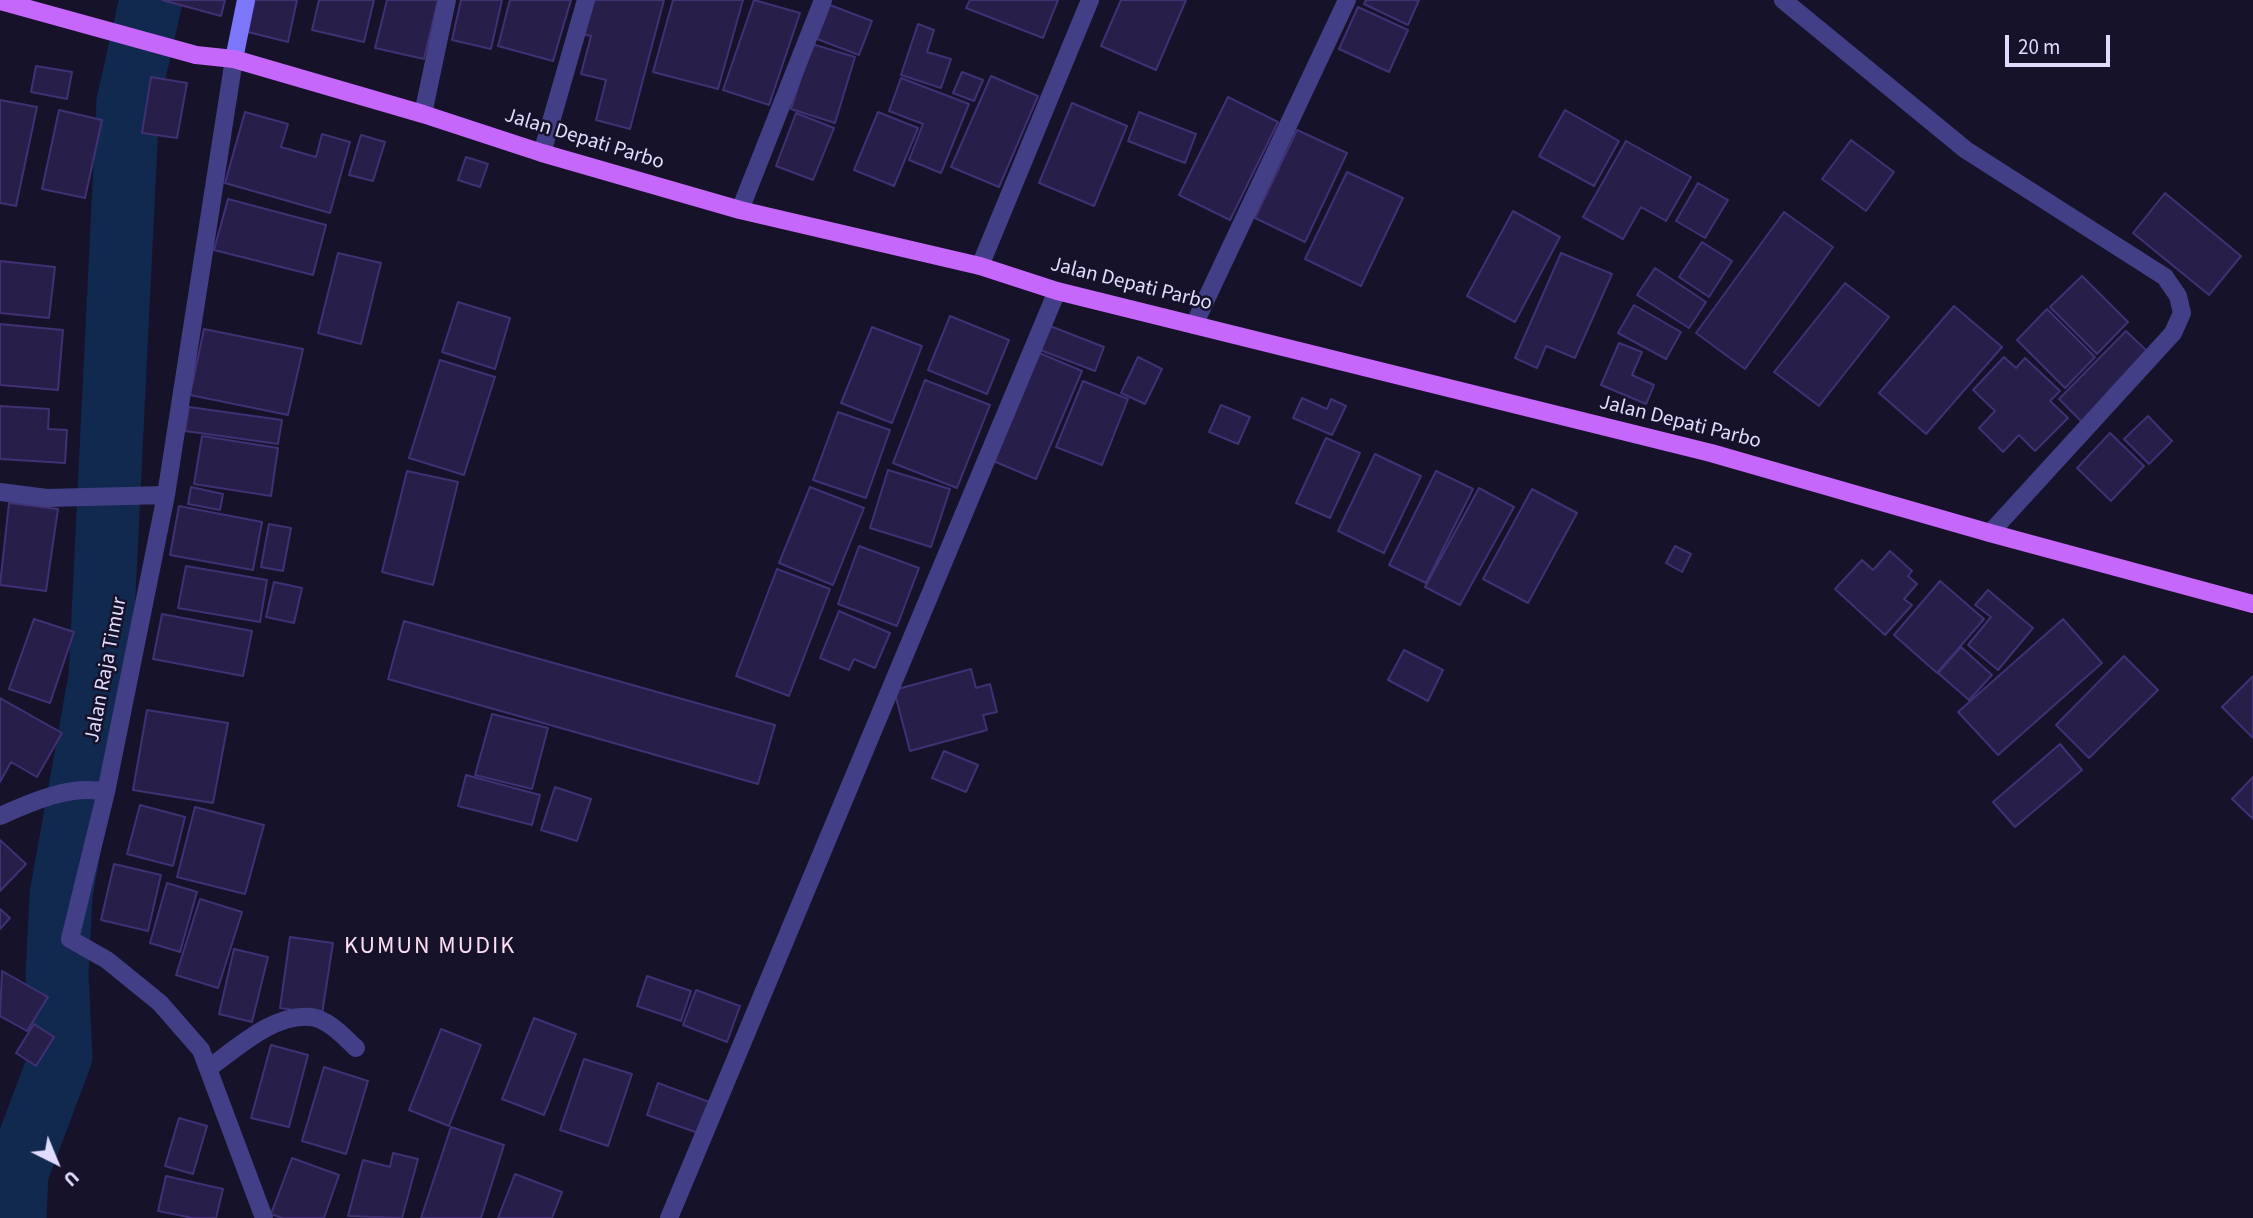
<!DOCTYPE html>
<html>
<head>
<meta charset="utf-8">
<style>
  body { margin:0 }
  #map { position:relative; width:2253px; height:1218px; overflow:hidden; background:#16122a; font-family:"Source Sans 3",sans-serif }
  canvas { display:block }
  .north { position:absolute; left:21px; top:1127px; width:70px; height:70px; -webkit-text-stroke:5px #16122a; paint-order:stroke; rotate:137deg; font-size:19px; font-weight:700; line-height:28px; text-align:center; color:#e0dcfe }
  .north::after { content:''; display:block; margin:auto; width:24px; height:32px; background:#e0dcfe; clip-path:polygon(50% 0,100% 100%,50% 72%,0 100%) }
  .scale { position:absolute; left:2005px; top:35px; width:105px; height:32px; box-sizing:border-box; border:4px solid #e0dcfe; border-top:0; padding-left:9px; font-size:21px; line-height:24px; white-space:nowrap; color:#e0dcfe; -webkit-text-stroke:5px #16122a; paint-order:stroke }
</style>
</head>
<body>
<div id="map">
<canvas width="2253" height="1218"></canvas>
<div class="north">U</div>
<div class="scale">20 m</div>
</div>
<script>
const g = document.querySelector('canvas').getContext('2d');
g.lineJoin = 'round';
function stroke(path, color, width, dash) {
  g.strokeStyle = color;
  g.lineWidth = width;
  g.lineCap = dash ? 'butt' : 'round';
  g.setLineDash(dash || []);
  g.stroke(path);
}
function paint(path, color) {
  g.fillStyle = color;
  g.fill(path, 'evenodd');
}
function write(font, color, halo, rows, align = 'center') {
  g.font = font + ' "Source Sans 3",sans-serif';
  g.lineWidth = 5;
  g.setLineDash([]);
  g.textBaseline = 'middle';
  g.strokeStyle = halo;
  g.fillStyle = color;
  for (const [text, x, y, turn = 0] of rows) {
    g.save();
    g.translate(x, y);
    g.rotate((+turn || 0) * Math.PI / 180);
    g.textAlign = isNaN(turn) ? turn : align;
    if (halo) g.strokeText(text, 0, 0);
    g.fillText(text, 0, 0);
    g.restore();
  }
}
stroke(new Path2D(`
  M15,1218L17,1173L61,1056L57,975L61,895L100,677L128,102L151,0`), '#11284f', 63);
const building = new Path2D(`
  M162,0H225L221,16Z
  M255,0H297L288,42L248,32Z
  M319,0H374L364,42L312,30Z
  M387,0H438L424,59L375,48Z
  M461,0H502L491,49L452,40Z
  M510,0H571L553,61L498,46Z
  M591,0H664L630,129L596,120L606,80L581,74L591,36L582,34Z
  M673,0H743L718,89L653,72Z
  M754,0L800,13L769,105L723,90Z
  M970,0H1058L1043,38L966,8Z
  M1121,0H1186L1156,70L1101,46Z
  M1366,0H1419L1408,25L1364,4Z
  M830,5L872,21L859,55L817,39Z
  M1358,7L1408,30L1389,72L1339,49Z
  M918,24L934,30L927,52L951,59L941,88L901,75Z
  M812,44L855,57L835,123L791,109Z
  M36,66L72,72L67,99L31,92Z
  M962,72L983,80L974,101L953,93Z
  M991,76L1038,96L999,187L951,167Z
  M151,77L187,83L177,138L142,133Z
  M901,78L969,104L941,173L909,160L923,124L889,111Z
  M1228,97L1278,122L1230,220L1179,195Z
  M0,100L37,107L16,206L0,203Z
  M1072,103L1127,126L1094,206L1039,183Z
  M59,110L102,120L85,198L42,189Z
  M1565,110L1619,141L1594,186L1539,156Z
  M245,112L288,124L281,147L316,157L322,134L350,142L330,213L225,183Z
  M878,112L918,128L894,186L854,170Z
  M1139,112L1196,134L1185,163L1128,141Z
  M796,113L834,128L813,180L776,166Z
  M1297,130L1347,153L1305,242L1255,218Z
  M361,135L385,142L373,181L349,175Z
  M1851,140L1894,172L1866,211L1822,179Z
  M1626,141L1691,177L1666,221L1641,207L1623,239L1583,217Z
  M466,157L488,164L480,187L458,180Z
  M1347,172L1403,198L1361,286L1305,259Z
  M1698,183L1728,200L1705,238L1676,221Z
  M2165,193L2241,256L2209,295L2133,233Z
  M228,199L326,225L313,275L214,250Z
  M1513,211L1560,237L1515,322L1467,296Z
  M1784,212L1833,247L1745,369L1696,333Z
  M1702,242L1732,261L1709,297L1679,277Z
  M338,253L381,263L361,344L318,333Z
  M1561,253L1612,274L1575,358L1546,346L1537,368L1515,358Z
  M0,261L55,267L49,318L0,313Z
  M1655,268L1706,302L1689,328L1637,295Z
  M2082,276L2128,322L2097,354L2050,307Z
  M1845,283L1889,317L1819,406L1774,372Z
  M458,302L510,318L495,369L442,352Z
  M1634,305L1681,332L1666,359L1618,333Z
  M1954,306L2002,347L1926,434L1879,393Z
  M2047,309L2095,357L2065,388L2017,340Z
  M950,316L1009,340L987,394L928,370Z
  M0,324L63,330L58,390L0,385Z
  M1045,324L1104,347L1095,371L1035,348Z
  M872,327L922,346L892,423L841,403Z
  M204,329L303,349L288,415L190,395Z
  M2126,331L2149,353L2082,422L2059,399Z
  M1619,343L1642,352L1632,375L1654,385L1646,404L1601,385Z
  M1037,352L1082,371L1036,479L991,460Z
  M1138,357L1162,369L1145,404L1121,393Z
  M2004,357L2016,368L2025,358L2060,391L2050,401L2068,418L2035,451L2019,435L2003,452L1979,428L1995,411L1973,390Z
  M440,360L495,377L464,475L409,458Z
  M925,380L990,405L957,488L893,463Z
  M1083,381L1128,399L1102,465L1056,447Z
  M1302,398L1327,409L1331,399L1346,406L1332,435L1293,418Z
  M1221,405L1250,417L1238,444L1209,432Z
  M0,406L49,409L48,429L67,430L65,463L0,459Z
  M189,407L282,420L278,444L185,431Z
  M838,412L890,430L866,498L813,480Z
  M2148,416L2172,441L2149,464L2124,439Z
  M2110,433L2144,466L2111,501L2077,468Z
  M202,436L278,448L271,496L194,484Z
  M1326,438L1360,453L1330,518L1296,503Z
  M1375,454L1421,476L1384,553L1338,531Z
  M888,470L950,489L931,547L870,528Z
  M407,471L458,482L433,585L382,572Z
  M1436,471L1473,489L1426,583L1389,565Z
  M191,487L223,494L220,510L188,504Z
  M810,487L864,508L833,585L779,563Z
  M1479,488L1514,507L1460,605L1425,587Z
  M1532,489L1577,513L1528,603L1483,579Z
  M9,503L58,509L46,591L0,585Z
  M179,506L262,522L253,570L170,555Z
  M269,524L291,528L283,571L261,567Z
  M859,546L919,568L897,626L838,604Z
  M1675,546L1691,554L1682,572L1666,563Z
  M1890,551L1912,571L1908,576L1917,584L1904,599L1912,605L1885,635L1835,589L1862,560L1873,570Z
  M186,566L267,580L260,622L178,608Z
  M777,569L830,589L789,696L736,676Z
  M1940,581L1984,619L1937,673L1894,635Z
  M274,582L302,588L294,623L266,617Z
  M1988,590L2033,628L1998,670L1968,645L1991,617L1975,605Z
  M839,611L890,633L875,668L854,659L849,670L820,658Z
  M162,614L252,631L243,676L153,659Z
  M34,619L74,632L50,703L9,689Z
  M2063,619L2102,663L1998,755L1958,712Z
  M404,621L775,725L758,784L388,679Z
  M1961,647L1992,675L1969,700L1938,673Z
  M1404,650L1443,670L1428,701L1388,680Z
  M2124,656L2158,690L2089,758L2056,725Z
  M971,669L976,688L990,684L997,712L983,715L987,730L910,751L894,690Z
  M2253,676V738L2222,707Z
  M0,698L62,733L37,777L11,762L0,782Z
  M147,710L228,723L213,803L133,790Z
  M492,714L548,728L532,789L475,775Z
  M2060,744L2082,770L2015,827L1993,802Z
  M944,751L978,765L966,792L932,778Z
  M466,775L540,795L532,825L458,806Z
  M2253,777V819L2232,799Z
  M555,787L591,799L577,841L541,830Z
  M140,805L185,817L173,866L127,854Z
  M195,807L264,825L245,894L177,877Z
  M0,840L26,864L0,891Z
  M114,864L161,875L148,931L101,920Z
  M167,883L197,892L180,952L150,943Z
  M200,899L242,912L218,988L176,975Z
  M0,909L10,918L0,929Z
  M290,937L333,943L322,1014L280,1008Z
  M234,949L268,957L252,1022L219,1014Z
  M2,971L48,997L27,1031L0,1016Z
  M647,976L691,991L681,1021L637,1006Z
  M696,990L740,1006L727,1042L683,1025Z
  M534,1018L576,1034L544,1115L502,1099Z
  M34,1024L54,1037L36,1066L16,1053Z
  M441,1029L481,1045L449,1126L409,1110Z
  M271,1045L308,1055L289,1127L251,1118Z
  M584,1059L632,1074L608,1146L560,1130Z
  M324,1067L368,1081L346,1154L302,1141Z
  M658,1083L712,1103L701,1134L647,1115Z
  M179,1118L207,1126L193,1174L165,1166Z
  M451,1127L504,1145L481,1218H421Z
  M393,1153L418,1159L402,1218L348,1216L363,1160L390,1167Z
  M292,1158L339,1175L324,1218H282L271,1214Z
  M515,1174L562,1192L552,1218H498Z
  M166,1176L223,1189L216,1218H193L158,1211Z`);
paint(building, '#281e4a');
stroke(building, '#403175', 2);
stroke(new Path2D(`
  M1783,0L1966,150L2165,277L2178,296L2182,313L2173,333L1990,533
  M234,59L166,495L106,792L70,939L107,960L160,1003L201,1050L264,1218
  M423,114L447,0
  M542,153L586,0
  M740,210L823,0
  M980,266L1090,0
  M1194,325L1347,0
  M0,492L47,498L166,495
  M0,816C32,802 71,784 106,792
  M209,1068C237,1048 274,1013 311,1017C328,1019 344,1037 356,1048
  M669,1218L1057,291`), '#423f87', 18);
stroke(new Path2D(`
  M234,59L246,0`), '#7b76fa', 18);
stroke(new Path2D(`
  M0,1L196,55L234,59L423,114L542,153L740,210L980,266L1057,291L1711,453L1990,533L2253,604`), '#c567fa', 18);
write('21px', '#e0dcfe', '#16122a', [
  ["Jalan Depati Parbo",584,140,17],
  ["Jalan Depati Parbo",1131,285,14],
  ["Jalan Depati Parbo",1680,423,14],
  ["Jalan Raja Timur",107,670,-79]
]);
g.letterSpacing = '2px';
write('24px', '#fedef2', '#16122a', [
  ["KUMUN MUDIK",430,948]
]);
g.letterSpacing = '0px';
</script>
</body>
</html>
